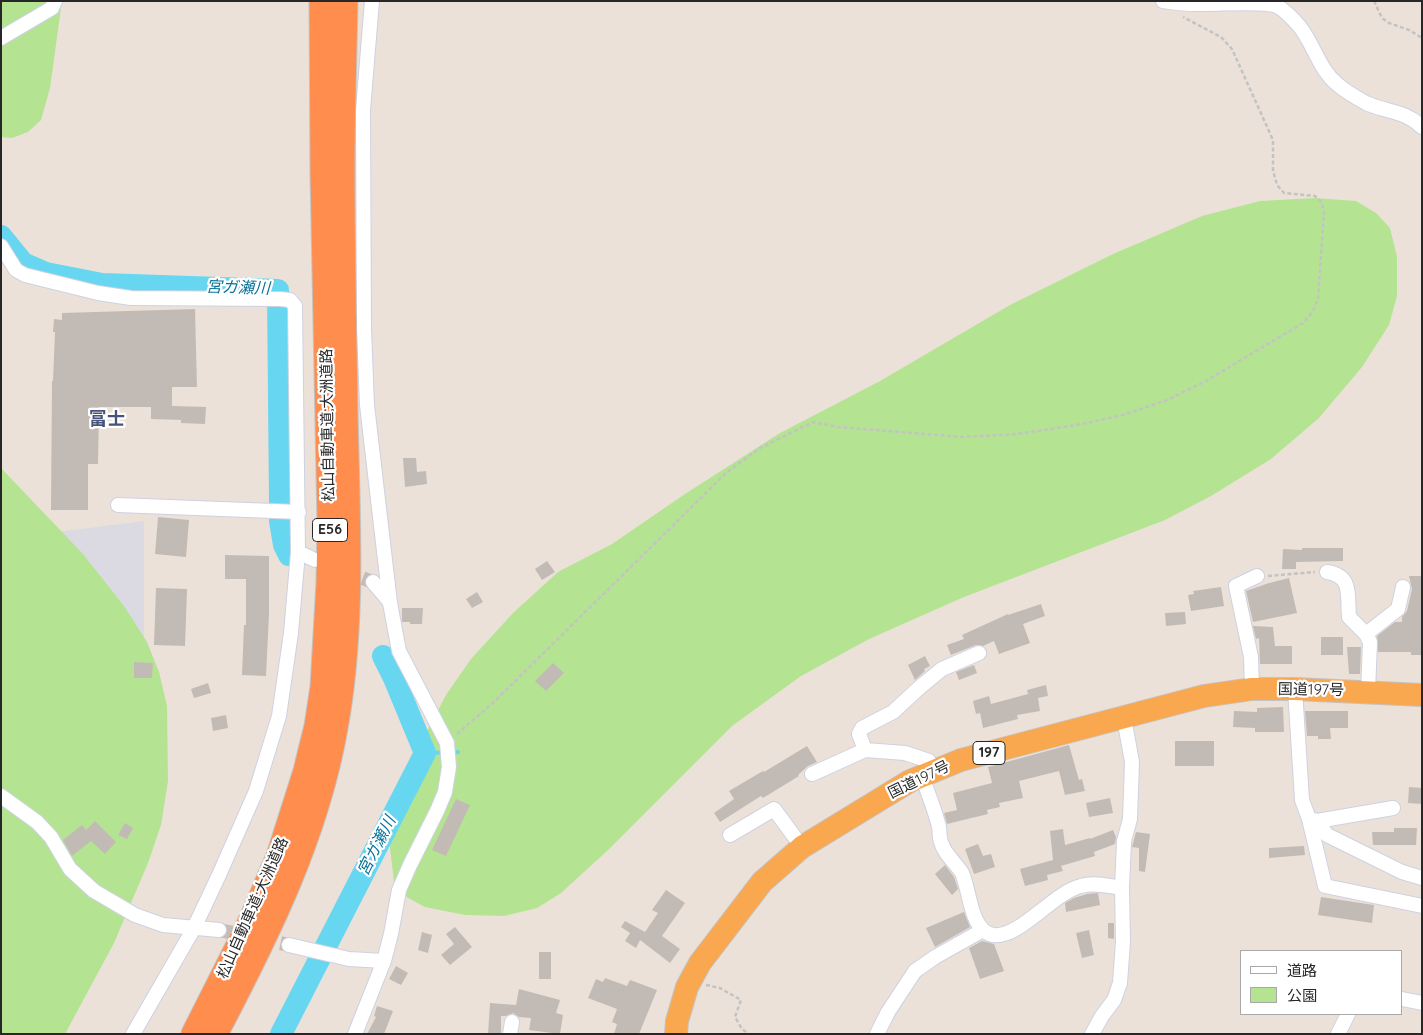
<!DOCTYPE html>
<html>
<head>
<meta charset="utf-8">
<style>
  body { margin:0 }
  #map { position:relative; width:1423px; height:1035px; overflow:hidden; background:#ebe1d8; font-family:Quicksand,"Noto Sans JP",sans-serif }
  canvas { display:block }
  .frame { position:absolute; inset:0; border:2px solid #272727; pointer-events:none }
  .legend { position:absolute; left:1240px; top:950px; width:162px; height:65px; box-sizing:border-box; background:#fff; border:1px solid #a9a9a9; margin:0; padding:6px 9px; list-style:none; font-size:15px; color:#272727 }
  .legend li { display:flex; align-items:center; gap:10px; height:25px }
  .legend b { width:25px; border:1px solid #a9a9a9 }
</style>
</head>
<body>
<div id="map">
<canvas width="1423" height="1035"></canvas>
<div class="frame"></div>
<ul class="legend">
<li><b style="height:6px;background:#fff"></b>道路</li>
<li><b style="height:14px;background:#b4e492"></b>公園</li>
</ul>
</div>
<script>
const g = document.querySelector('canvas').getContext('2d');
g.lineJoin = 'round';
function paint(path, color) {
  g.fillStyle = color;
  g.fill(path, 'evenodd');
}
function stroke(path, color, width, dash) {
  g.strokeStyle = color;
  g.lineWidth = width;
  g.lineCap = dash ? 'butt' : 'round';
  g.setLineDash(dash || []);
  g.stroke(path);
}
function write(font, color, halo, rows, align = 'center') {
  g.font = font + ' Quicksand,"Noto Sans JP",sans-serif';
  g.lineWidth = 4.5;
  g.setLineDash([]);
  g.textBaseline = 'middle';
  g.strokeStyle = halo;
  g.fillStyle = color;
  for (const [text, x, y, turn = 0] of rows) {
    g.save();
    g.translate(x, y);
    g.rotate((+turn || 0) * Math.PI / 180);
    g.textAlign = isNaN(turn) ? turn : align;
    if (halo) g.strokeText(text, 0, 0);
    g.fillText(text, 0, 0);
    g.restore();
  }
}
paint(new Path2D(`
  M144,521V696L49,533Z`), '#dbd9e2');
paint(new Path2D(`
  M1,1H62L50,88L41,120L28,132L12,138L1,137Z
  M1315,198L1356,201L1376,213L1390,228L1397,257V296L1389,325L1362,367L1319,418L1271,459L1211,496L1165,520L964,597L869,639L801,676L732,726L607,851L561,893L537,908L504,916L465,915L425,907L408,898L394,882L389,839L392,817L399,796L424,737L446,695L471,659L513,613L558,572L612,544L685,494L780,433L880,381L1010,305L1113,254L1202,216L1260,201Z
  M1,468L83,554L124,606L147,642L159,672L167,706L168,781L161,825L148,863L114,943L65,1034H1Z`), '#b4e492');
stroke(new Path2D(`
  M425,753L458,752`), '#66d6f1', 4);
stroke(new Path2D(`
  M1,236L23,263L46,273L102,284L278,290L280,502
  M280,521L284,545L289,555
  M281,1034L425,753L394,678L383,656`), '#66d6f1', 22);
paint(new Path2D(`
  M195,309L197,387H172V406L206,407L205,424L181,423V420L151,419V407H99L98,464H88V510H51L52,381H53L55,332H53L54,319L62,320V313Z
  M403,458H416L417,472L426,471L427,484L405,487Z
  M158,517L189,520L186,557L155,554Z
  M1302,548H1343V561L1296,562V569H1282L1283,549L1302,550Z
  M225,555L269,556V614L266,676L242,675L244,625H246V579H225Z
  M547,561L555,572L542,580L535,569Z
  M1409,576H1422V655H1411V652H1378L1377,636L1395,622H1402V617L1407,611L1412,589Z
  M1289,578L1297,613L1253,622L1246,591L1269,583Z
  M1221,587L1224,606L1191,611L1188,595L1194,594L1193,591Z
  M156,588L187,589L185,646L154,645Z
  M477,592L483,602L472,608L466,599Z
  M1041,604L1045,616L1023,624L1030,643L999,654L994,641L983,646L976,645L951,655L947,645L964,639L962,635L1008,614V615Z
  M402,608H423L422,624H410V622H402Z
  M1185,612L1186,624L1166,626L1165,613Z
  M1253,626L1273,627L1275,646H1292V664H1260L1259,638L1256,639Z
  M1321,637H1343V655H1321Z
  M1347,647H1361L1360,674H1349Z
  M925,656L930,666L924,669L925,671L915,680L908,665Z
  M134,662L153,663L152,678H134Z
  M553,663L564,673L546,691L535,681Z
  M974,665L977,673L959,680L956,672Z
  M208,683L211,693L194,698L191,689Z
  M1046,685L1048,696L1038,698L1040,711L1017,715L1018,719L983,728L980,713L976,714L973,701L989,696L991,704L1028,694L1027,690Z
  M1283,707L1284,732H1255V728L1233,727L1234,711L1257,712V708Z
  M1305,711H1348V728H1330L1331,739H1318V736H1307Z
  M226,715L228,728L213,731L211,718Z
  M1175,741H1214V766H1175Z
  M1069,745L1079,780L1082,779L1085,791L1065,795L1059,771L1019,781L1023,798L999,803L1000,807L987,810L988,814L947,824L944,813L957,810L953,793L992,783L988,767Z
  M807,746L817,762L808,766L798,775L799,776L763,798L761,796L720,822L714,813L734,799L729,791L763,771L764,772Z
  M1409,787L1422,788V804L1408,803Z
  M1110,798L1113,813L1089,817L1086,803Z
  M456,799L470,805L446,856L432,850Z
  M95,821L116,842L105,854L91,841L72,856L63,840L82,825L86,830Z
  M125,823L133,828L127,839L118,835Z
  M1394,828H1417L1416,845H1373L1372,832H1394Z
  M1063,829L1065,845L1090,838V839L1113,830L1116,837L1115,844L1094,852L1095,856L1061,866L1063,871L1047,875L1048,880L1025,886L1020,869L1053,860L1050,831Z
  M1136,832L1150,834L1145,872L1139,871V848L1132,847Z
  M978,844L983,856L991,854L995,867L974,874L965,849Z
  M1304,846L1305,855L1269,858V848Z
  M945,865L954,877L958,889L952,895L935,874Z
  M666,890L685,903L662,936L680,949L670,963L640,940L636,948L625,941L630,933L621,927L625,921L645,932L658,913L652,910Z
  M1098,893L1100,905L1066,912L1065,903L1074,898L1087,894Z
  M1321,897L1374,905L1372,923L1318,915Z
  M964,912L970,927L935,947L926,928Z
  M1108,923H1114V939L1108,938Z
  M455,927L472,947L450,965L441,955L454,944L446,934Z
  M1089,930L1094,955L1082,958L1076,933Z
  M422,932L432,935L428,953L418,950Z
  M982,941L994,944L1004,971L980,979L969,948Z
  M539,952H551V979H539Z
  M396,966L408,973L401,985L389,979Z
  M605,978L627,986L630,980L657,990L639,1034H614L617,1024L612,1022L617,1009L588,998L596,979L603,982Z
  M519,989L560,1000L556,1013L563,1015L560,1034L529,1030L531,1018L519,1017L513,1013L506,1016H501V1034H488L490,1003L516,1005Z
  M377,1006L393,1011L384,1034H367L376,1017L374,1016Z`), '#c2bbb5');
stroke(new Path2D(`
  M343,571L373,582
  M219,930L289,945`), '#c4bcb5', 14, [14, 7]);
const minor = new Path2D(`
  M1163,1C1174,3 1186,4 1198,4C1217,5 1261,0 1277,6C1285,10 1294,20 1300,27C1314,45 1319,69 1337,84C1345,91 1357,98 1366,103C1386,112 1406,111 1422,127
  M1,38L52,8L55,1
  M1,246L16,270L25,275L98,293L131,298L280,299L290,300L295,306L298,552L291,633L279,716L256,791L219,875L194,928L133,1034
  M118,505L299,512
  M298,552L315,560
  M1327,572C1353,576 1347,595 1349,617L1366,634L1370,642L1368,692
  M373,582L390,602
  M1366,634L1398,609L1403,587
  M1252,689L1251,657L1236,586L1257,576
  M1295,689L1302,800L1309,819L1317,821L1393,808
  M935,771L929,761L905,753L865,750L859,734L862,728L893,712L920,687L942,669L979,653
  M812,774L865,750
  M922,777C928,793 935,810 939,827C940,832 939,837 941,842C944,854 955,862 962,873C970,890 970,931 993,935C1019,939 1054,892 1081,886C1093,882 1110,886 1122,888
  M1,796L37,822L51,837L70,869L94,891L135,915L163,925L219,930
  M1309,819L1325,886L1422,906
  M1317,821L1327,835L1402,872L1422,878
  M730,835L774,809L802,847
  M289,945L349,959L384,961
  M1402,999L1422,1003
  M355,1034L384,961L391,934L399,890L410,865L437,811L445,792L449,767L447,743L399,651L390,603L367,405L364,329L363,110L372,1
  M510,1034L512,1022
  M877,1034L888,1012L915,971L935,957L983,930
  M1092,1034L1102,1016L1114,1000L1120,983L1123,942L1122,888L1124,841L1130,819L1132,762L1124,718
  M1338,1034L1348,1014`);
const trunk = new Path2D(`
  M676,1034L677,1021L687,987L700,963L762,882L802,847L910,781L961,760L1204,696L1252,689H1295L1422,695`);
const motorway = new Path2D(`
  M194,1034L252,919L279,856L306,771L317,726L323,687L329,582L330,523L323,173L322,1
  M215,1034C266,937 316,837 335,728C354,624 347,516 345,410C344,331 342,251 342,171C342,115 344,58 345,1`);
stroke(minor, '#cdd2e1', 16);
stroke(trunk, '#c3c3c3', 24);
stroke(motorway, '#c3c3c3', 27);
stroke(new Path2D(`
  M1374,1L1382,18L1389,23L1409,30L1422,38
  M1268,576L1315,572
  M457,734L494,702L726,473L760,448L813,422L838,427L962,437L1017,434L1077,425L1123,415L1167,400L1206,381L1303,323L1313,311L1318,299L1324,213L1322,203L1315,196L1284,193L1277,185L1273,171V140L1232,49L1221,37L1183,17
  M706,985L720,988L741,1000L735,1017L742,1029L749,1034`), '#c3c3c3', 2.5, [4, 2.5]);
stroke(minor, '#fff', 14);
stroke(trunk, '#faa850', 22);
stroke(motorway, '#ff8e4e', 25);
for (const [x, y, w] of [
  [330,530,35],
  [989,753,32]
]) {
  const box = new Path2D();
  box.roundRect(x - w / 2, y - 11.5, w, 23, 4);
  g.fillStyle = '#fff';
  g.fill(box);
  stroke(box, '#272727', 1);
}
write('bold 14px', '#272727', null, [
  ["E56",330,530],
  ["197",989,753]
]);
write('15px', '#272727', '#fff', [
  ["松山自動車道;大洲道路",328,425,-91],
  ["国道197号",1311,690,1],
  ["国道197号",919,780,-26],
  ["松山自動車道;大洲道路",253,908,-66]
]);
write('italic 16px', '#097299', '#fff', [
  ["宮ガ瀬川",238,288,2],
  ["宮ガ瀬川",377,846,-63]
]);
write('bold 18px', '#475378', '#fff', [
  ["冨士",107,420]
]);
</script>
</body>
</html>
